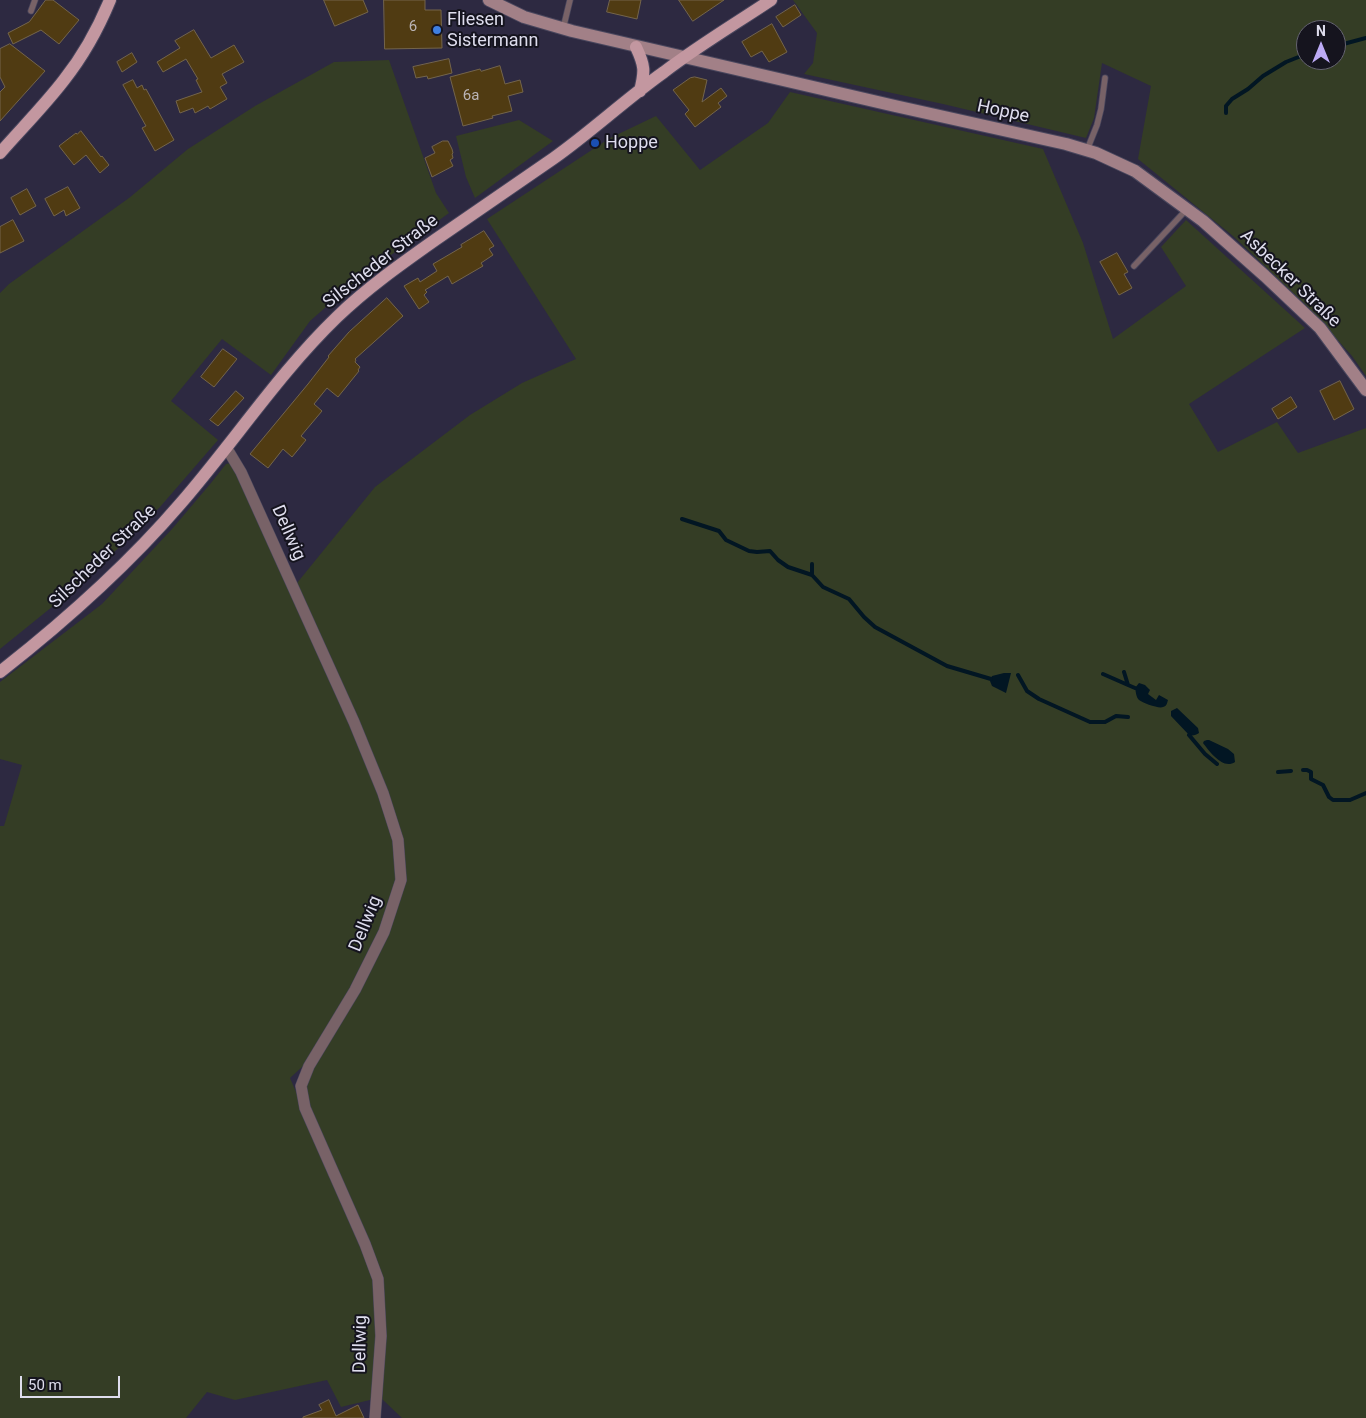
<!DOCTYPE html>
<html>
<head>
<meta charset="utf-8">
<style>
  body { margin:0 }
  #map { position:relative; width:1366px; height:1418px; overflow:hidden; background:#2d2941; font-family:Roboto,sans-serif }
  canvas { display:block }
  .north { position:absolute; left:1296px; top:20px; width:50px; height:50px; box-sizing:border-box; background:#15141e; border:1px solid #656471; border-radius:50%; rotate:0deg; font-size:14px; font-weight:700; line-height:20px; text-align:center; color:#dedded }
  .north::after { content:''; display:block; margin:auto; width:18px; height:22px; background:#bcaaf5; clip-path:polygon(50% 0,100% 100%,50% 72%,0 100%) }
  .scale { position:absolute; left:20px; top:1376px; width:100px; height:22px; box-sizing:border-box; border:2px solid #dedded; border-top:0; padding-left:6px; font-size:15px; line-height:18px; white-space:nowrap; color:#dedded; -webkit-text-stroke:4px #15141e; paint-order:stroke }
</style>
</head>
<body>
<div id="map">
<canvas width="1366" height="1418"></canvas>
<div class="north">N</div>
<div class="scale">50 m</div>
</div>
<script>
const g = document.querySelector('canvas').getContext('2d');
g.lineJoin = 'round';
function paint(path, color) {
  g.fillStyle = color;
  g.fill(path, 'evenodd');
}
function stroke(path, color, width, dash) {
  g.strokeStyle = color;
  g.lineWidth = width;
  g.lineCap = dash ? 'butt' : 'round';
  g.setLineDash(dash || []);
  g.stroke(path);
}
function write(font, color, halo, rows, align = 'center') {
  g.font = font + ' Roboto,sans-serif';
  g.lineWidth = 4;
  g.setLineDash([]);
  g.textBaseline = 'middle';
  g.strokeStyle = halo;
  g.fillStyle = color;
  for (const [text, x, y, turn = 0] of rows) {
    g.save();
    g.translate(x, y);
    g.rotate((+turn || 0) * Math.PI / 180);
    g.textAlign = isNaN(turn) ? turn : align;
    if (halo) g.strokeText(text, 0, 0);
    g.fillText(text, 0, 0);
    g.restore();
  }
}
paint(new Path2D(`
  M793,0H1366V376L1352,356L1308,307L1233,236L1138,159L1151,86L1102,63L1094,118L1086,138L943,104L804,74L813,63L817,33ZM1306,30H1336V60H1306Z
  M389,60L436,193L449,213L358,279L310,321L271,375L222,339L171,401L218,440L160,507L89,577L0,649V293L9,284L129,198L188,149L255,106L334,62Z
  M790,92L1043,149L1083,243L1113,339L1186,286L1161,247L1186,220L1305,328L1189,404L1218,452L1277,422L1298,453L1366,428V1418H402L382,1399L385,1314L380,1270L309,1107L305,1086L306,1075L326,1045L290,1078L363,1247L375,1282L378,1316L374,1399L341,1407L327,1380L235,1400L207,1392L186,1418H0V826H4L22,765L0,759V682L102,604L172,529L211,483L226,464L231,463L235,468L257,511L332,682L338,676L297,583L375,487L470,415L522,383L576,359L487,219L610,138L656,116L700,170L768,123Z
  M519,120L553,141L475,198L466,177L456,136Z`), '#343d25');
paint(new Path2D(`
  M1004,673H1011L1006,693L992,686L990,681L992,676Z
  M1139,683L1145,685L1150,690L1148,694L1156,700L1159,695L1168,700C1167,703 1167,706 1163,707C1159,709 1143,703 1139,700C1136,697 1136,692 1135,688Z
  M1177,708L1198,728L1199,733C1196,735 1193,736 1189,735L1171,716V711Z
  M1207,740H1209L1228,749L1234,754L1235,762C1223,770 1210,752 1203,743L1204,741Z`), '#021623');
stroke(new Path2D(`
  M1336,46L1366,38
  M1226,113V106L1232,99L1248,89L1263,76L1286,62L1306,54
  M682,519L719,531L726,540L749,551L757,552L770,551L778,560L788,567L812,575L823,587L849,599L864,617L875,627L947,666L991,679
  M812,575V564
  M1124,672L1128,685L1135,688
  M1103,674L1128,685
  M1018,675L1027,691L1039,699L1090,722H1105L1116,716L1128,717
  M1189,735L1205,754L1217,764
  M1303,770H1307L1311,772V779L1323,785L1329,797L1333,800H1350L1366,793
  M1278,772L1291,771`), '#021623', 4);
const building = new Path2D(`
  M46,0H53L79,20L59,44L41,30L13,44L8,33L29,22Z
  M324,0H363L368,12L335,26Z
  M384,0H425V10H441L442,48L385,49Z
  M610,0H641L637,19L607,12Z
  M679,0H724L693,21Z
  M795,5L801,15L783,27L776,17Z
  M772,24L787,52L769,62L762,51L751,57L742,42Z
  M194,30L211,58L234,45L244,62L222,74L227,83L220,87L227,99L210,109L208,106L195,113L193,108L180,113L176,101L202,92L196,80L198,79L186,59L163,72L157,62L180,48L175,41Z
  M10,44L45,71L0,121V92L5,87L0,77V49Z
  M132,53L137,62L122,72L117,62Z
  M449,59L452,73L428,79L427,76L416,78L413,67Z
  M500,66L505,84L520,80L523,92L508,96L512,111L492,116L493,118L463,126L450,77L480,69L481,71Z
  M695,77L707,80L702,102L721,88L727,96L718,103L721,107L695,127L685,114L689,110L673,90L690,78Z
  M133,80L137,88L142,85L144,90L146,89L174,140L155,151L142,128L146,126L123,85Z
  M81,131L101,157L102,156L109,165L100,173L86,155L74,165L59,146L76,133L77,134Z
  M443,141H448L452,149L453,153L452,154L453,158L450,160L453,166L432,177L425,158L435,153L432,147Z
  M68,187L80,208L66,216L64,210L54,216L45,199Z
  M27,189L36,206L20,215L11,198Z
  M13,220L24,241L0,253V227Z
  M484,231L494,246L489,249L493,255L481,263L483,266L452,284L448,276L425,290L427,292L424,295L429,302L419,309L404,286L418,278L420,282L437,271L433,264L462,247L461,245Z
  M1117,253L1128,272L1124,274L1132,288L1119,295L1100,262Z
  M387,298L403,316L355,359L356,360L355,362L360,367L358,370L359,371L338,397L327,388L314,404L322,411L301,436L306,440L292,457L283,449L268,468L250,454L308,384L329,357L328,356L349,332Z
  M223,349L237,359L214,387L201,377Z
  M1340,381L1354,409L1334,420L1320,391Z
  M236,391L244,398L218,426L210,420Z
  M1291,397L1297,407L1278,419L1272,409Z
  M329,1400L336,1416L358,1405L364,1418H303V1417L322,1410L319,1405Z`);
paint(building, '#503b12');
stroke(building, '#74654b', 1);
const lane = new Path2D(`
  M31,11L35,0
  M563,29L570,0
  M1087,150L1097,125L1101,109L1105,78
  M1134,266L1187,209`);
const street = new Path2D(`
  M226,447L241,472L354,722L383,793L398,840L401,880L384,932L355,990L309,1066L301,1086L305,1108L365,1244L378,1279L381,1336L375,1418`);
const secondary = new Path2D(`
  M489,0L524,17L572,31L895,106L1066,144L1096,153L1135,171L1203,221L1265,276L1320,328L1366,390`);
const primary = new Path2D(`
  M636,47C645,66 645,71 640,91
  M0,153C21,129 44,106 64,80C83,56 98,29 110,0
  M0,672C65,621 127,566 181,503C234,442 279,373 337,317C367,288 401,264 435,240C474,213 514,186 554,158C592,131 626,99 664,72C698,46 735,24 771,0`);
stroke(lane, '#49465d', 7);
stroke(street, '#49465d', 12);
stroke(secondary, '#49465d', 14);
stroke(primary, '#49465d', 14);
stroke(lane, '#786267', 5.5);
stroke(street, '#786267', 11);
stroke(secondary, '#a28087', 12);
stroke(primary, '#c397a0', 12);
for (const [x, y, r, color] of [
  [437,30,5,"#3f7fe0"],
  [595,143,5,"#1a4fb4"]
]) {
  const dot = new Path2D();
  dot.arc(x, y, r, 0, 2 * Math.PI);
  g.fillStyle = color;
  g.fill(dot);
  stroke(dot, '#15141e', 2);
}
write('15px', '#bab4b6', null, [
  ["6",413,27],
  ["6a",471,96]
]);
write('18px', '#dedded', '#15141e', [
  ["Fliesen",447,20],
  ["Sistermann",447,41],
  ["Hoppe",605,143]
], 'left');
write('18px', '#dedded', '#15141e', [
  ["Hoppe",1003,112,12],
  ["Silscheder Straße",381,262,-38],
  ["Asbecker Straße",1290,279,44],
  ["Dellwig",288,533,66],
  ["Silscheder Straße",103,557,-44],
  ["Dellwig",366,924,-68],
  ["Dellwig",361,1344,-89]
]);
</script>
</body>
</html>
